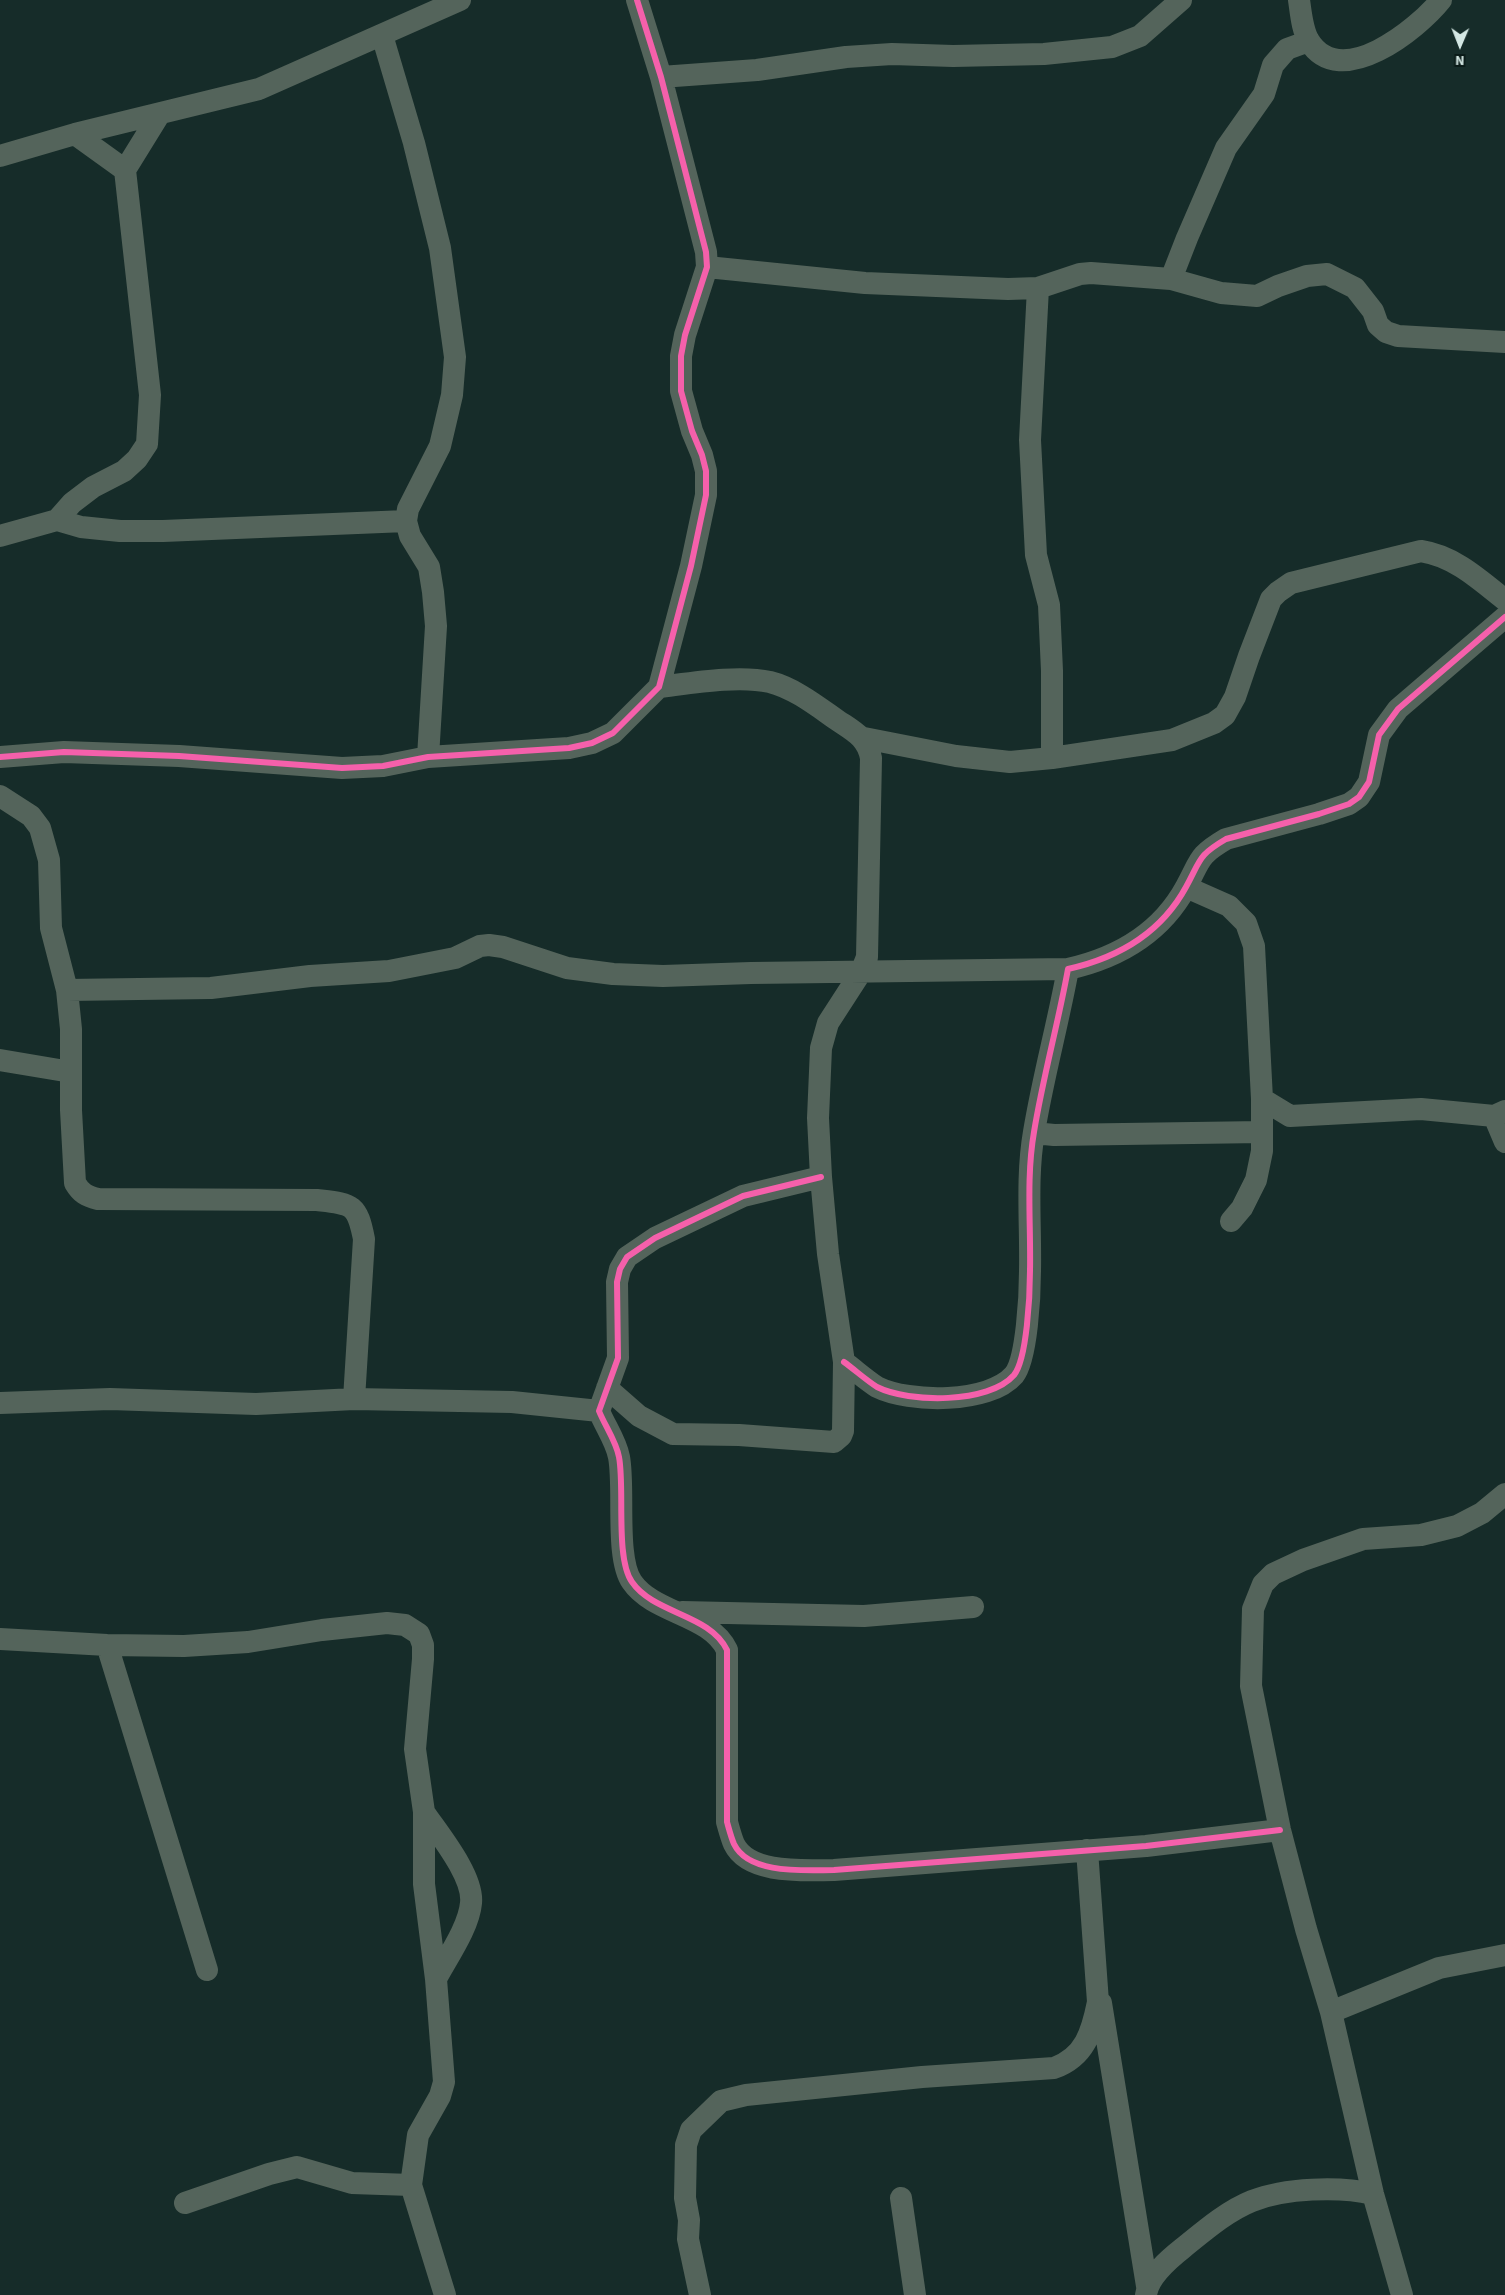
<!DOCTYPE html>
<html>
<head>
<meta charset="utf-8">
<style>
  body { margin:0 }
  #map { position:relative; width:1505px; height:2295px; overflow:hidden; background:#162c29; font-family:"Source Sans 3",sans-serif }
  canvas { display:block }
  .north { position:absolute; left:1435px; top:20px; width:50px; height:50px; -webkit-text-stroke:4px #091a17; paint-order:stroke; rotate:181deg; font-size:14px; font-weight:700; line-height:20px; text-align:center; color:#d4e8e4 }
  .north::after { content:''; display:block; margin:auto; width:18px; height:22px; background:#d4e8e4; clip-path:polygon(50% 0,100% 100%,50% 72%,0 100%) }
</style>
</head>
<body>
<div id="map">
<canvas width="1505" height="2295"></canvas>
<div class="north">N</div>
</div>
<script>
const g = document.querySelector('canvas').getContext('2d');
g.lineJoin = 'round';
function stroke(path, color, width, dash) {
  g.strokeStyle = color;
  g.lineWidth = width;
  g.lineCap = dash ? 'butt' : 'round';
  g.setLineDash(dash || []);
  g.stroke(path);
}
stroke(new Path2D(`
  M1299,0C1301,13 1302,30 1309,41C1340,92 1418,29 1441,0
  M382,35L414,143L440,248L455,357L452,395L440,446L408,509L406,521L410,536L429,567L433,592L436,626L428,757
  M661,77L757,70L846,57L892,54L953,56L1044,54L1112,47L1140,36L1181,0
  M75,134L125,170
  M0,156L75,134L259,89L460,0
  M707,267L865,283L1008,289L1038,288L1080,274L1091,273L1171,279L1221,293L1257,296L1278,286L1307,276L1327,274L1355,288L1373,311L1378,325L1386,332L1398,336L1505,342
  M1171,279L1187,238L1226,148L1264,94L1273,65L1287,49L1309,41
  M1038,288L1030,440L1036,555L1049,605L1052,671V758
  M57,520L72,503L93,487L124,471L137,459L147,444L150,395L125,170L159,115
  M0,536L57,520L81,527L120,531H163L406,521
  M864,738L956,756L1010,762L1052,758L1172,740L1214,723L1225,715L1235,697L1249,656L1271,599L1278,592L1291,583L1421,551C1454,556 1479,579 1505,600
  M0,757L64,752L179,756L342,768L383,766L428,757L569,748L592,743L613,733L659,687L691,566L706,495V471L702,455L692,431L681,391V356L685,335L707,267L706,252L661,77L637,0
  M0,796L31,816L40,828L49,860L51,928L67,990L71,1029V1110L75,1183C81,1193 86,1196 98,1199L317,1200C352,1204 357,1203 364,1239L354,1399
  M1186,887L1229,906L1246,923L1254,946L1262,1099V1151L1256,1180L1242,1208L1231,1221
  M67,990L211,988L310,976L389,971L455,958L480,946L489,945L503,947L567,968L613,974L663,976L751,973L1068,969
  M0,1060L71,1072
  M1262,1099L1290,1116L1421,1109L1494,1116L1505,1111
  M1494,1116L1505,1142
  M1034,1133L1054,1135L1262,1132
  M821,1177L743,1196L655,1238L627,1257L620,1269L617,1282L618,1358L599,1411C605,1426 616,1441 619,1457C625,1488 615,1558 632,1582C654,1614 710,1614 727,1650V1822C729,1829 731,1837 734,1844C749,1875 806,1870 834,1870L1146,1846L1280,1830
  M844,1362C855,1370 866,1380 877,1387C909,1403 989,1404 1014,1375C1027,1359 1030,1294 1030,1271C1031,1225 1026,1178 1034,1132C1043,1077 1058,1024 1068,969C1117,958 1161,933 1186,887C1201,860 1197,856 1226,839L1319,814L1349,804L1359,797L1369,782L1379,735L1398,709L1505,617
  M607,1388L639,1416L673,1434L739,1435L834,1442L841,1436L843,1431L844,1362L828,1254L821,1177L818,1118L821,1048L828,1023L861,972L867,957L871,758C867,737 853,731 837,720C817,706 794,688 770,682C738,675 692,683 659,687
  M0,1403L110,1399L256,1404L354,1399L512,1402L599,1411
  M682,1612L864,1616L973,1607
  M0,1639L107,1645L184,1646L248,1642L322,1630L387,1623L405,1625L419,1634L423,1645V1659L415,1749L424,1812V1884L436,1979L444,2082L440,2096L418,2135L411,2185L445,2295
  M107,1645L207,1970
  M424,1812C438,1833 474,1876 471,1903C469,1927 447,1958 436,1979
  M1101,2003L1147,2286
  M1331,2012L1439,1968L1505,1955
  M901,2198L915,2295
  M185,2203L269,2174L297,2167L352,2183L411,2185
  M700,2295L688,2239L689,2220L685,2198L686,2145L691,2130L721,2101L746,2095L922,2077L1054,2068C1085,2057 1092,2032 1098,2002L1087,1850
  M1146,2295C1148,2277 1169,2259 1183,2248C1204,2231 1227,2211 1252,2201C1285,2188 1339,2186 1373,2194
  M1402,2295L1373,2194L1331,2012L1306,1929L1280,1830L1251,1686L1253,1609L1263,1584L1273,1574L1303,1560L1363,1539L1421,1535L1457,1526L1482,1513L1505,1494`), '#54645b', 22);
stroke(new Path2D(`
  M0,757L64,752L179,756L342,768L383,766L428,757L569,748L592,743L613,733L659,687L691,566L706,495V471L702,455L692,431L681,391V356L685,335L707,267L706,252L661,77L637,0
  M821,1177L743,1196L655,1238L627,1257L620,1269L617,1282L618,1358L599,1411C605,1426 616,1441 619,1457C625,1488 615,1558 632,1582C654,1614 710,1614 727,1650V1822C729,1829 731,1837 734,1844C749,1875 806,1870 834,1870L1146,1846L1280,1830
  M844,1362C855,1370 866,1380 877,1387C909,1403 989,1404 1014,1375C1027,1359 1030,1294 1030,1271C1031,1225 1026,1178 1034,1132C1043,1077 1058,1024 1068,969C1117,958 1161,933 1186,887C1201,860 1197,856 1226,839L1319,814L1349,804L1359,797L1369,782L1379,735L1398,709L1505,617`), '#f560ab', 6);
</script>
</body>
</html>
